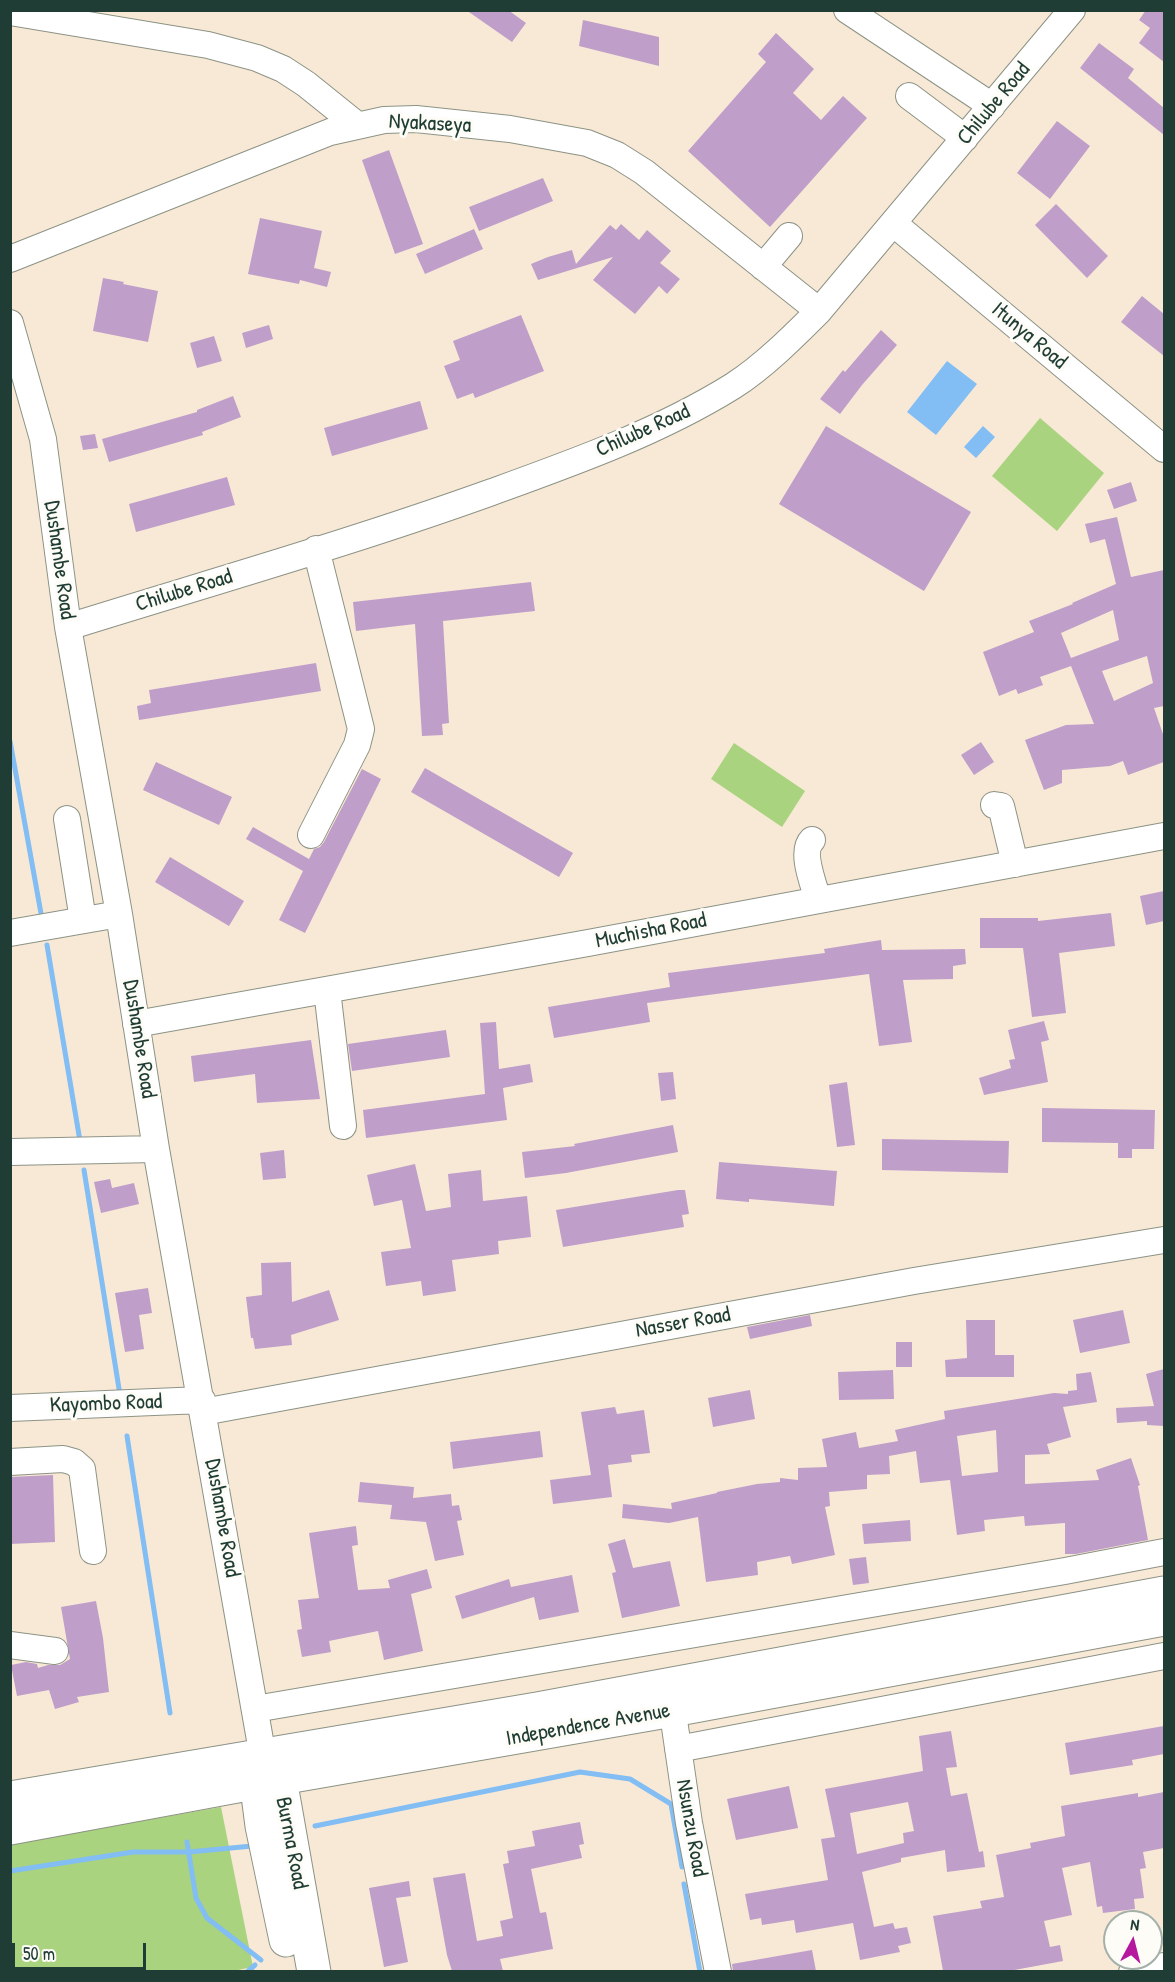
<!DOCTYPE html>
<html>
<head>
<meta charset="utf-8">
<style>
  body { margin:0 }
  #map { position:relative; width:1175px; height:1982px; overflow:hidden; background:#f8e9d6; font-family:"Patrick Hand",sans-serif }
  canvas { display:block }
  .frame { position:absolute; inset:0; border:12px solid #1f3d34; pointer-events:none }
  .north { position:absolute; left:1103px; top:1910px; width:60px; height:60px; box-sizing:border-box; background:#fdfcf7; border:2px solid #a4b0a9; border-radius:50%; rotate:7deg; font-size:16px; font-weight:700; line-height:24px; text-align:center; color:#1f3d34 }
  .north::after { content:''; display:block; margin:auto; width:21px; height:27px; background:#b5179e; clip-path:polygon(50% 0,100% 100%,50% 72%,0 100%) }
  .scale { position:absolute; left:12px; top:1943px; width:134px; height:27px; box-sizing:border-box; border:3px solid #1f3d34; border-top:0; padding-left:8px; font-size:18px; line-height:21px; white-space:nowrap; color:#1f3d34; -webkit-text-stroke:4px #fdfcf7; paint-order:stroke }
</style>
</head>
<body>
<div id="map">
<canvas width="1175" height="1982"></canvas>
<div class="frame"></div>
<div class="north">N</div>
<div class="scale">50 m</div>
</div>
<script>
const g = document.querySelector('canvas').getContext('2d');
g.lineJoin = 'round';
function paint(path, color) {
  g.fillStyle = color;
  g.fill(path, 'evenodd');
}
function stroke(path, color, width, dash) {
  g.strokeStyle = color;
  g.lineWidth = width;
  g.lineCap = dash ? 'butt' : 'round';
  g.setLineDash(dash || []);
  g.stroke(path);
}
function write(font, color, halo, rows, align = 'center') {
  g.font = font + ' "Patrick Hand",sans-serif';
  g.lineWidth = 6;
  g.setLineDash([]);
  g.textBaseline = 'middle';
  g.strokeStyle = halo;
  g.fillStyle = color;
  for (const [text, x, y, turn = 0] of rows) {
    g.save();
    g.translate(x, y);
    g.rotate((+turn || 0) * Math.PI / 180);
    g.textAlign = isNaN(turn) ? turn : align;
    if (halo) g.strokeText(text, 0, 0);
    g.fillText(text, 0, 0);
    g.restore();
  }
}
paint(new Path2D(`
  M1040,418L1104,473L1057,531L992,476Z
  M734,743L805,791L782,827L711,779Z
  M221,1807L253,1967L228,1972H11V1844Z`), '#a9d37f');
paint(new Path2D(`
  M947,361L977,384L936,435L907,412Z
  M983,426L995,437L976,458L964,447Z`), '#82bdf4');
stroke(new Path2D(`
  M10,741L42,919
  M47,945L80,1141
  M84,1170L120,1395
  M127,1436L170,1713
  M315,1826L580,1772L630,1779L671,1804L682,1867
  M187,1842L196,1898L207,1918L261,1960
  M10,1871L133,1852H189L252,1846
  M684,1884L700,1972
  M247,1972L255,1965`), '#82bdf4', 5);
paint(new Path2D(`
  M466,10H508L526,23L512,42Z
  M1146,10H1164V62L1139,43L1150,28L1139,20Z
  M583,20L659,37V66L579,46Z
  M776,33L814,69L793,93L821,120L843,96L867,118L770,227L688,151L766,62L758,54Z
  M1099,43L1134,69L1128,78L1164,108V135L1080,68Z
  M1057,121L1090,146L1050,199L1017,173Z
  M389,150L423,244L395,254L362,160Z
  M543,178L553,201L479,231L469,207Z
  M1056,204L1108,256L1087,278L1035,225Z
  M260,218L322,231L314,268L331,272L327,287L300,280L299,284L248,274Z
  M621,224L639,240L647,230L671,251L660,263L680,279L667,294L659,286L635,314L593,280L613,257L538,280L531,264L548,257L572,250L576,264L610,225L616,230Z
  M474,229L483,249L425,274L416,254Z
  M103,278L124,282L123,284L158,291L148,342L93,331Z
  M1142,296L1164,314V356L1121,322Z
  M521,315L544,371L475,398L473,393L457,399L444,366L460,360L453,341Z
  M269,325L273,339L246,348L242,333Z
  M881,330L897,345L862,385L840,414L820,399L843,370L845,372Z
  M214,336L222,361L197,368L190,343Z
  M233,396L241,417L202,432L203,435L109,462L102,439L197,412V410Z
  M420,401L428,429L332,456L324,428Z
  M826,426L971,512L924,591L779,504Z
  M95,434L98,448L83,450L80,436Z
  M227,477L235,505L136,532L129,504Z
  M1131,482L1137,501L1114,509L1107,490Z
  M1117,517L1131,577L1164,570V706L1154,708L1164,737V762L1128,775L1123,761L1110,766L1062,770V783L1044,790L1025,740L1066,725L1094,724L1071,666L1040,677L1043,685L1018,694L1016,689L999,696L983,652L1034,632L1029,621L1073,604L1072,603L1116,584L1105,539L1090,543L1085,524ZM1113,610L1119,640L1071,658L1061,633ZM1147,656L1153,683L1114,701L1102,671Z
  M531,582L535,611L443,621L449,723L442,724L443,735L422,736L415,624L356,631L353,602Z
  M316,663L321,691L139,720L137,706L151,703L149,690Z
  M981,742L994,762L974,775L961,755Z
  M156,762L232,797L219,825L143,790Z
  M425,768L573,853L559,877L411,792Z
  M362,769L381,779L305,933L279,920L303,871L246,839L253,827L309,859L314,849L320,847L324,842Z
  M170,857L244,901L229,926L155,882Z
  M1164,891V921L1146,925L1140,896Z
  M1111,913L1115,946L1059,953L1066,1013L1032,1017L1023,948H980V918H1038V921Z
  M881,940L882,950L965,949L966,964L953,966V979L903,980L912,1042L879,1046L869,974L647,1003L650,1022L554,1038L548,1007L670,987L668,973L825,953L824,949Z
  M1044,1021L1049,1040L1041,1042L1048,1082L984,1095L979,1078L1011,1068L1009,1060L1015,1059L1008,1030Z
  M496,1022L499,1069L530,1064L533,1082L503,1088L507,1120L366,1138L363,1110L485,1094L480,1023Z
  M446,1030L450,1057L352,1071L348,1044Z
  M311,1040L320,1099L257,1103L255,1074L194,1082L191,1056Z
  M673,1072L676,1099L661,1101L658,1073Z
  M847,1082L855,1145L837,1147L829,1085Z
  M1042,1108L1155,1110L1154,1149H1132V1158H1118V1143L1042,1142Z
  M673,1125L678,1152L566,1173L525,1178L522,1152L575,1146L574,1144Z
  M882,1139L1009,1141L1008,1173L882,1170Z
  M284,1150L286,1178L263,1180L260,1153Z
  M719,1162L837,1171L834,1206L749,1199V1202L716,1199Z
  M415,1164L426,1211L451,1207L448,1174L481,1170L483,1201L527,1196L531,1237L498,1241L499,1254L452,1260L456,1291L423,1296L421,1281L386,1286L381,1252L411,1248L402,1200L374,1206L367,1175Z
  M110,1179L112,1188L134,1183L139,1204L101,1213L94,1182Z
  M678,1190H685L689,1214L682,1215L684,1227L563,1247L556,1210Z
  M291,1262L292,1302L329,1290L339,1320L291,1335L292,1345L255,1349L253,1338H251L246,1297L262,1295L261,1263Z
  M148,1288L152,1313L139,1315L144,1349L125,1352L115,1293Z
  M1123,1310L1130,1343L1080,1353L1073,1320Z
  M810,1315L812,1326L750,1339L747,1327Z
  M966,1320H995V1355H1014V1377H946L945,1360L967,1358Z
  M896,1342H912V1367H896Z
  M1164,1369V1426L1147,1425V1421L1117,1423L1116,1408L1154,1406L1146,1374Z
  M893,1370L894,1399L839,1400L838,1372Z
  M1091,1372L1097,1402L1063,1407L1071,1437L1047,1444L1050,1454L1025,1455V1484L1099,1480L1096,1470L1131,1458L1140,1485L1138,1486L1148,1540L1076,1554H1065V1523L1025,1526L1024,1516L984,1520L985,1531L957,1535L950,1480L920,1483L916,1451L889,1456L890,1474L867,1475V1489L829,1492L830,1506L825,1507L835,1555L792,1564L790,1556L757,1562L758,1575L706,1582L698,1517L669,1523L622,1518L623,1504L672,1509L671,1503L717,1493V1492L757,1484L780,1482V1478L798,1480V1468L827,1467L822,1439L856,1432L859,1448L898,1441L895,1430L945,1419L944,1411L1054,1393L1068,1394V1391L1077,1390L1076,1374ZM996,1430L998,1472L962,1476L957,1436Z
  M750,1390L755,1419L713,1427L708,1398Z
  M615,1407L617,1414L644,1410L650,1453L631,1455L632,1462L608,1465L612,1497L553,1504L550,1480L591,1475L581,1412Z
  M540,1431L543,1457L453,1469L450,1442Z
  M53,1475L55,1542L10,1544V1477Z
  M360,1482L414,1487L413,1498L451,1494L452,1506L459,1505L462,1520L457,1521L464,1555L435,1561L426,1522L390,1519L392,1505L358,1502Z
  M910,1520L911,1541L864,1544L862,1524Z
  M356,1526L358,1545L352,1546L358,1590L390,1588L388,1580L427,1569L432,1588L411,1594L423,1651L384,1660L378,1631L329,1641L331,1652L302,1657L297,1630L302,1629L298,1600L319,1598L309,1533Z
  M625,1539L633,1568L670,1561L680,1606L622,1618L612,1573L616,1572L608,1544Z
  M866,1557L869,1583L853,1585L849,1559Z
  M572,1575L579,1612L539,1620L534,1597L462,1619L455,1596L509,1579L511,1587Z
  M96,1601L103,1638L109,1692L77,1697L79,1702L55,1709L49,1690L17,1696L11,1665L26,1662L37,1664L38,1668L48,1665H60L70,1659L61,1607Z
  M1164,1726V1754L1132,1760L1133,1765L1070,1775L1065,1743Z
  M951,1731L957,1767L946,1768L951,1796L967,1793L979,1852L983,1851L985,1867L947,1872L945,1850L901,1858V1862L862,1872L874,1927L893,1923L895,1929L907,1927L911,1943L898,1946L900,1952L860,1960L853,1923L796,1933L794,1920L762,1925L761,1918L750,1920L745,1894L828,1880L821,1839L835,1837L825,1789L923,1771L919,1736ZM908,1802L914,1831L903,1833L904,1843L857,1854L850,1813Z
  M789,1786L798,1828L736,1840L727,1799Z
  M1164,1792V1848L1143,1852L1146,1868L1140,1869L1144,1898L1134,1899L1135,1909L1103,1913L1102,1906L1097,1907L1090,1862L1062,1868L1072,1915L1044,1921L1050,1947L1060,1945L1063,1961L1009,1971H943L933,1916L982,1908L980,1901L1004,1897L996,1855L1031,1848L1030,1843L1065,1836L1061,1806L1138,1793V1797Z
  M580,1822L584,1844L579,1845L582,1858L531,1869L540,1913L546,1912L553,1949L500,1959L503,1971H452L447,1955L433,1878L465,1873L477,1941L503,1936L500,1921L513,1918L503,1864L509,1863L507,1851L535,1846L532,1831Z
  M409,1881L411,1896L396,1898L408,1962L384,1967L369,1888Z
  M812,1950L816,1971H733L732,1964Z`), '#bf9eca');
const minor = new Path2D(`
  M847,10L992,106
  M10,12L208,45L257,58L283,69L306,84L357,125
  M909,96L965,138
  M893,223L1164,449
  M10,259L330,132L384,120L416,119L510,129L587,143L617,155L644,172L819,311
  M763,267L789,236
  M10,323L43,439L68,627L119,914L156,1149L263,1757
  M68,627C209,583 353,542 492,492C575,462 659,432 733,386C763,367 794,336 819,311L1072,10
  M994,805L1001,806L1015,864
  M67,819L83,920
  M311,835L357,745L361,729L316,549
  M812,840C800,852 814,885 818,900
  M10,933L119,914
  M327,990L343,1126
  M136,1024L588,943L1164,836
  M10,1152L156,1149
  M10,1408L202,1400
  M203,1412L914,1281L1164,1240
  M10,1462L63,1459L74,1462L82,1469L93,1551
  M10,1645L55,1651
  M670,1693L689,1823L718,1972
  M255,1709L1065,1571L1164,1552
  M678,1749L1164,1656
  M1132,1972L1164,1966`);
const major = new Path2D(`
  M262,1761L258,1795L262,1826L286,1940
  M265,1761L282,1790L314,1972
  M10,1798L537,1709L1164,1593
  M10,1828L275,1779L673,1710L1164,1619`);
stroke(minor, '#8c9385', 28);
stroke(major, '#8c9385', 35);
stroke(minor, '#fff', 26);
stroke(major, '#fff', 33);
write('22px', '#1f3d34', '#fdfcf7', [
  ["Chilube Road",994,104,-50],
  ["Nyakaseya",430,124,3],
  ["Itunya Road",1029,336,40],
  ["Chilube Road",643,431,-24],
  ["Dushambe Road",59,560,82],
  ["Chilube Road",184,591,-17],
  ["Muchisha Road",651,931,-11],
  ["Dushambe Road",139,1039,81],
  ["Nasser Road",683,1323,-10],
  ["Kayombo Road",106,1404,-2],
  ["Dushambe Road",222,1518,80],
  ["Independence Avenue",588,1725,-10],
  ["Nsunzu Road",691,1828,80],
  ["Burma Road",291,1843,79]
]);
</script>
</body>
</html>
